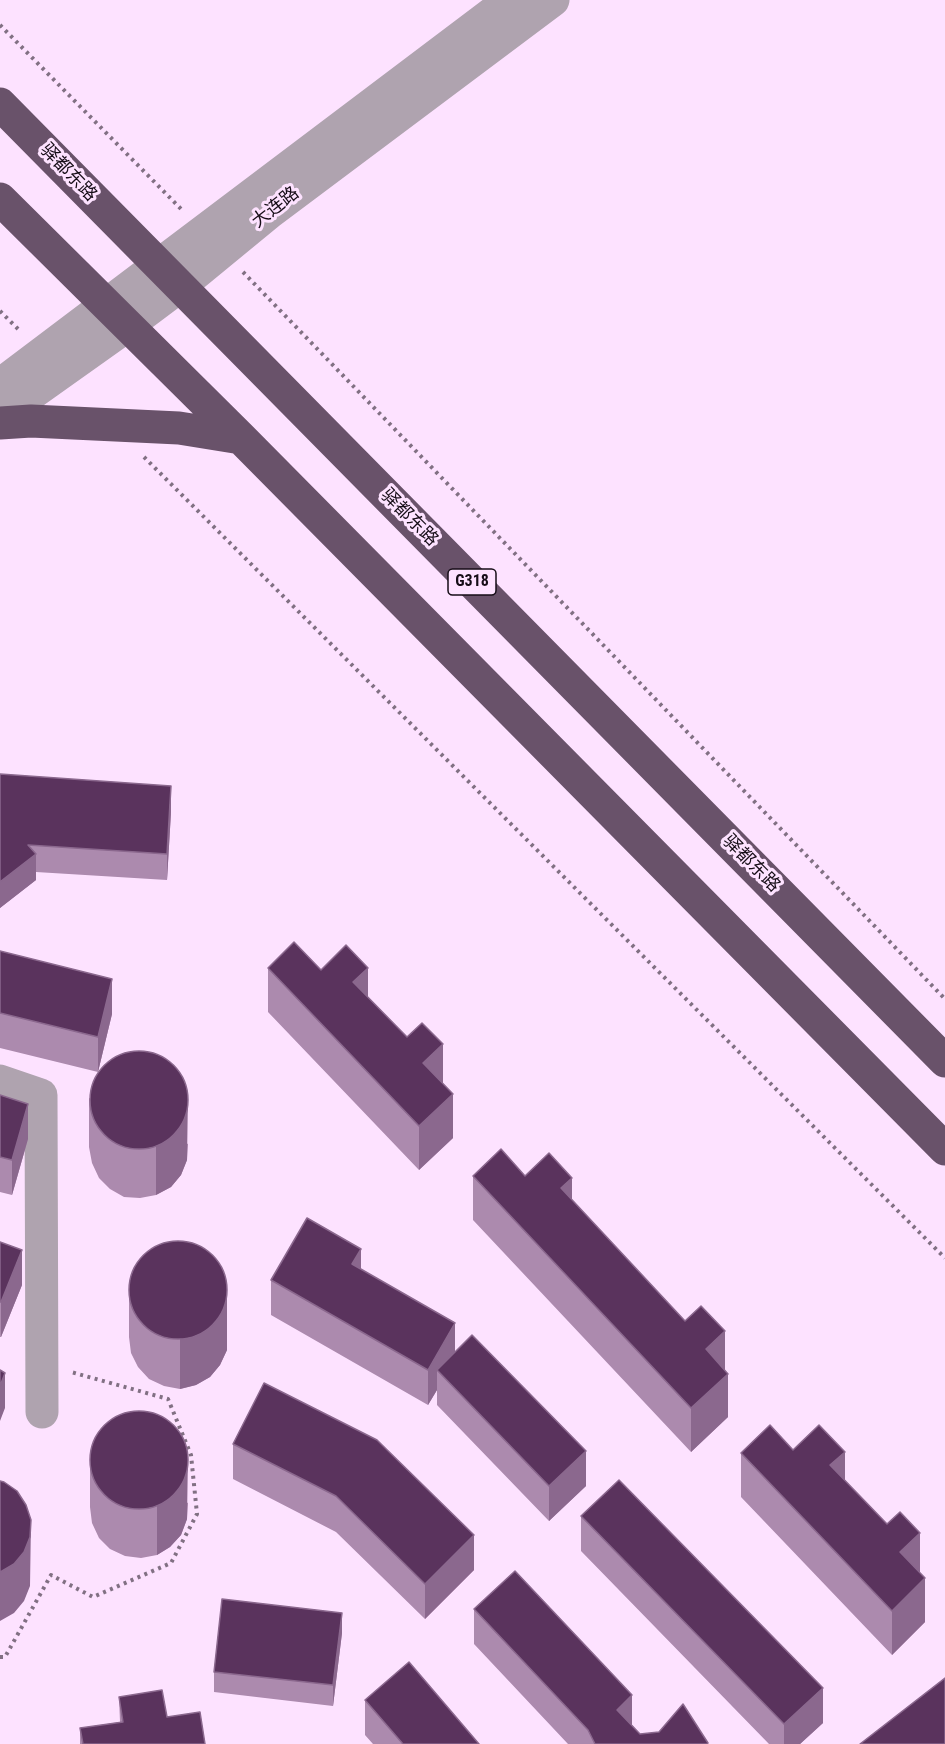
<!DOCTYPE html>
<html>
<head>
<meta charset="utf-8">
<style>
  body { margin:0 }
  canvas { display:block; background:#fde2ff }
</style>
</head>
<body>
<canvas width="945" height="1744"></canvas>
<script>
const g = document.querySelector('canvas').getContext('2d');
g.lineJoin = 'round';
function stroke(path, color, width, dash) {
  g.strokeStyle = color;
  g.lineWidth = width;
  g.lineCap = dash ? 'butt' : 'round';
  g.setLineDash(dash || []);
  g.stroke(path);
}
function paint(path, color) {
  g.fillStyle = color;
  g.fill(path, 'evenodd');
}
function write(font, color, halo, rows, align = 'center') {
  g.font = font + ' "Roboto Condensed","Noto Sans SC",sans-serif';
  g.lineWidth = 6;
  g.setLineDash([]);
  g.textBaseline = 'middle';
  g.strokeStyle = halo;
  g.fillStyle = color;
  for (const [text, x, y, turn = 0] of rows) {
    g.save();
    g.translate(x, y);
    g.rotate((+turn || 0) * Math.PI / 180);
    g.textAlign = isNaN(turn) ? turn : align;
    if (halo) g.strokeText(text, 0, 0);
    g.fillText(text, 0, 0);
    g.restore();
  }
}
stroke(new Path2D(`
  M0,25L183,211
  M243,272L945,999
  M0,311L21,332
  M144,457L945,1258
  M0,1657H5L51,1575L93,1597L171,1563L197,1514L191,1455L168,1399L71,1372`), '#817083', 4, [3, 4.5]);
stroke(new Path2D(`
  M0,385L510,0
  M0,416L128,325L180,286L270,212L553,0
  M0,1081L41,1095L42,1412`), '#afa3af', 33);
stroke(new Path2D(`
  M0,104L945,1061
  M0,199L241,438L945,1149
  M0,423L31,421L179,428L241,438`), '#69526a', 33);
paint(new Path2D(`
  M0,774L171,812L167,880L36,872V880L0,908Z
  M0,951L112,1014L98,1072L0,1048Z
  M268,968L321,970L368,998L443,1084L453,1138L419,1170L268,1012Z
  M0,1095L28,1139L12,1195L0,1192Z
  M89,1098L188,1144L187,1160L181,1175L171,1187L156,1195L140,1198L124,1197L110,1189L99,1178L92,1163L89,1147Z
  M473,1176H525L572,1200L725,1370L728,1417L691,1452L473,1220Z
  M0,1242L22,1285L1,1337H0Z
  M361,1269L455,1352L586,1486L549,1521L437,1405V1390L428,1405L271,1315V1280Z
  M129,1288L227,1334V1350L220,1365L210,1377L196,1385L180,1389L164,1386L149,1379L138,1367L131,1353L129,1337Z
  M264,1383L474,1570L425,1619L336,1532L233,1479V1444Z
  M793,1450L845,1480L920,1573L925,1622L892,1655L741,1497V1453Z
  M90,1458L188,1503L187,1519L181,1535L170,1547L157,1555L141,1558L125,1556L110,1549L99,1538L92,1523L90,1507Z
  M581,1516L823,1723L800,1744H769L581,1551Z
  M474,1609L632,1725L640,1734L708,1744H568L474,1644Z
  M342,1633L333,1706L214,1692V1672Z
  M119,1697L167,1717L205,1744H80V1728L120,1722Z
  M365,1700L479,1744H373L365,1735Z`), '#ac8aae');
paint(new Path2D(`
  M171,786V812L167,880V854Z
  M36,854V880L0,908V882Z
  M368,968V1012L353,982Z
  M112,979V1014L98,1072V1037Z
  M443,1044V1088L423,1063Z
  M188,1094L187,1160L181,1175L171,1187L156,1195V1146Z
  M453,1094V1138L419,1170V1126Z
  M28,1104V1139L12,1195V1160Z
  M572,1178V1222L561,1188Z
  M361,1249V1284L352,1264Z
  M22,1250V1285L1,1337V1302Z
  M227,1284V1350L220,1365L210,1377L196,1385L180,1389V1339Z
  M455,1323V1358L437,1370V1390L428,1405V1370Z
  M725,1331V1375L706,1349Z
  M5,1373V1408L0,1421V1386Z
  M728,1374V1417L691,1452V1408Z
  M586,1451V1486L549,1521V1486Z
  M845,1452V1495L830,1465Z
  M188,1454L187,1519L181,1535L170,1547L157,1555V1506Z
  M31,1520L30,1586L24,1601L14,1613L0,1621V1572Z
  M920,1533V1577L900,1552Z
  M474,1535V1570L425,1619V1584Z
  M925,1578V1622L892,1655V1611Z
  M342,1613V1633L333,1706V1685Z
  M823,1688V1723L800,1744H784V1724Z
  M632,1695V1730L617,1710Z`), '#8b688e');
const building = new Path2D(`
  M0,774L171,786L167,854L28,845L36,854L0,882Z
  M294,942L321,970L346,945L368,968L353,982L407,1037L422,1023L443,1044L423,1063L453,1094L419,1126L268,968Z
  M0,951L112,979L98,1037L0,1013Z
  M90 1100a49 49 0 1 1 98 0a49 49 0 1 1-98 0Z
  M0,1095L28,1104L12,1160L0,1157Z
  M501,1149L525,1176L549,1153L572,1178L561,1188L685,1321L701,1306L725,1331L706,1349L728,1374L691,1408L473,1176Z
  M307,1218L361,1249L352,1264L455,1323L428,1370L271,1280Z
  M129 1290a49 49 0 1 1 98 0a49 49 0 1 1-98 0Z
  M0,1242L22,1250L1,1302H0Z
  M472,1335L586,1451L549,1486L437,1370Z
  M0,1370L5,1373L0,1386Z
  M264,1383L377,1440L474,1535L425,1584L336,1496L233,1444Z
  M90 1460a49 49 0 1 1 98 0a49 49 0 1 1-98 0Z
  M770,1425L793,1450L819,1425L845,1452L830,1465L887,1524L900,1512L920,1533L900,1552L925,1578L892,1611L741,1453Z
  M619,1480L823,1688L784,1724L581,1516Z
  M0,1481L4,1482L17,1491L26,1505L31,1520L30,1537L24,1552L14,1564L0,1572Z
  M515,1571L632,1695L617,1710L640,1734L659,1732L683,1704L708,1743L707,1744H595L588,1730L474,1609Z
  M222,1599L342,1613L333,1685L214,1672Z
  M409,1662L479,1744H403L365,1700Z
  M945,1678V1744H860Z
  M162,1690L167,1717L200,1712L205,1744H83L80,1728L123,1722L119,1697Z`);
paint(building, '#5a335d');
stroke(building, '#8b688e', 1.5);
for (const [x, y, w] of [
  [472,582,48]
]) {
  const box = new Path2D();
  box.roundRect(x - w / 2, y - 13, w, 26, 4.5);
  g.fillStyle = '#fde2ff';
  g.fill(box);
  stroke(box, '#160d17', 1.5);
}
write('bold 16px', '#160d17', null, [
  ["G318",472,582]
]);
write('18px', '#160d17', '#fde2ff', [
  ["驿都东路",68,173,46],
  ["大连路",276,208,-38],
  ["驿都东路",409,518,45],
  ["驿都东路",751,864,45]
]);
</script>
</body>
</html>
